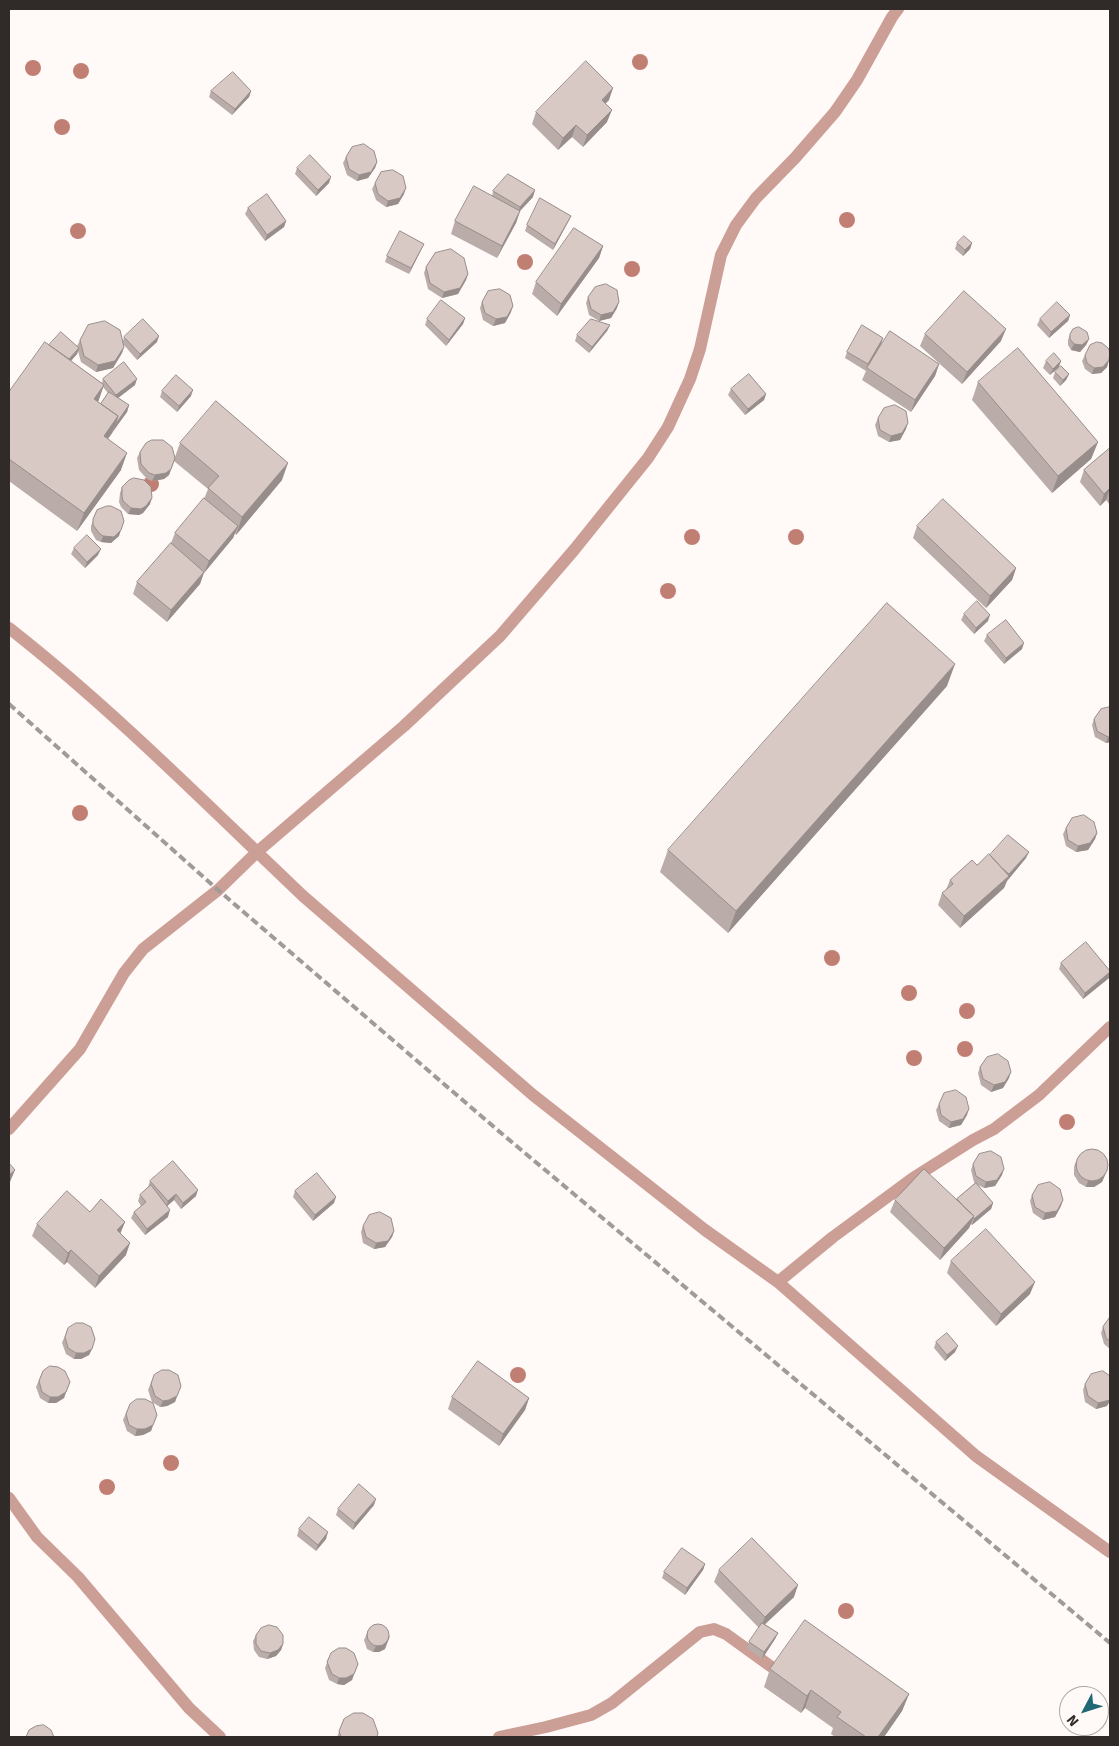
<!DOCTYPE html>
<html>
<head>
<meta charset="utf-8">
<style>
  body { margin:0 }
  #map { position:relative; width:1119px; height:1746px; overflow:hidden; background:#fff9f7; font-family:Signika,sans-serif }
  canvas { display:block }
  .frame { position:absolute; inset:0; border:10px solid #302b29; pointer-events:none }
  .north { position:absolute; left:1059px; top:1686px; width:50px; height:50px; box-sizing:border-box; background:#fff9f7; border:1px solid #aca7a5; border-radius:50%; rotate:230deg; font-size:14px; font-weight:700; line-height:20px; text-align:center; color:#302b29 }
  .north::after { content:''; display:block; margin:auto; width:18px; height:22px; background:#206875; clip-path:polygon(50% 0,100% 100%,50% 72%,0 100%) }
</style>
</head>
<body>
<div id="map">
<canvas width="1119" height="1746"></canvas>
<div class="frame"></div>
<div class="north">N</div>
</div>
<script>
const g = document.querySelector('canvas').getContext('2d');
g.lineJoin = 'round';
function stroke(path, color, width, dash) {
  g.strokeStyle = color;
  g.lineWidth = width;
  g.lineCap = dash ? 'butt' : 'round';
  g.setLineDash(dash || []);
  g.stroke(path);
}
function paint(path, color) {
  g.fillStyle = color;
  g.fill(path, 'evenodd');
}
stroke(new Path2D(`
  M9,628C97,697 177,775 257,852L404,726L500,636L574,550L648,458L668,427L690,379L700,349L721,255L736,225L756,198L795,158L835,112L857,80L892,17L898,9
  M9,1129L80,1049L124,973L143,949L218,890L257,852L303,896L533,1095L705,1230L778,1282L976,1456L1110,1552
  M778,1282L833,1237L913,1178L973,1140L994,1129L1039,1095L1110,1027
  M9,1498L37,1537L78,1577L189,1708L220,1737
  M499,1737L546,1727L591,1715L612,1703L700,1632L714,1629L726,1634L773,1668`), '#cb9f95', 12);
stroke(new Path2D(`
  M9,704L218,890L501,1133L1110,1643`), '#a09a98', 4, [8, 4]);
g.fillStyle = '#c17f74';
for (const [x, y] of [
  [640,62],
  [33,68],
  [81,71],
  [62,127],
  [847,220],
  [78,231],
  [525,262],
  [632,269],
  [151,484],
  [692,537],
  [796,537],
  [668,591],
  [80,813],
  [832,958],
  [909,993],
  [967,1011],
  [965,1049],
  [914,1058],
  [1067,1122],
  [518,1375],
  [171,1463],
  [107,1487],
  [846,1611]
]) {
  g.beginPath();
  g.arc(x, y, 8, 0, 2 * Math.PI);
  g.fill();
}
paint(new Path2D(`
  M211,91H251L249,97L232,115L209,97Z
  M609,100L605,104L607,122L583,147L572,137L558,150L532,124L536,112Z
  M346,157L377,162L375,168L368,178L357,181L347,175L343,163Z
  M297,168L329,183L316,196L295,174Z
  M375,183L404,194L398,204L386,207L376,200L372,189Z
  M493,191L533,197L520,211L516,223L497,258L451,234L455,221L492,196Z
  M248,208L286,221L284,227L265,241L245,214Z
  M571,216L568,222L553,250L525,231L527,225Z
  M957,243H972L970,249L963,256L955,249Z
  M424,244L409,274L385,262L387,256Z
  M603,246L599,258L557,316L532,294L536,282Z
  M426,267L468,274L466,280L458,294L442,298L428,289L424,273Z
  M588,297L617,308L611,318L599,321L589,315L586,303Z
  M482,302L511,312L505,323L493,326L483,320L480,308Z
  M1070,315L1068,321L1049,338L1037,325L1040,319Z
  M465,318L463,324L446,346L425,325L427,319Z
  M610,325L607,331L589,353L575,341L577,335Z
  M925,334L1001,341L962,384L920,346Z
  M1070,334L1089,339L1086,345L1080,352L1071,350L1068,345V340Z
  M124,337L157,342L137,360L124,345V347L122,353L113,368L96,372L81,362L78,351L77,354L71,361L102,383L103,379L135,385L118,398L129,405L127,412L108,439L121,470L77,531L9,481V392L49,345L77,346L80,340L123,341ZM103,387L108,393L101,404L98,402Z
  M883,338L881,344L872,360L939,364L935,376L911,412L862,380L866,371L845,358L847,352Z
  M1085,355L1109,360L1107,367L1101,373L1092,374L1085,369L1082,361Z
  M1046,361L1059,367L1050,375L1043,368Z
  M1055,372L1069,374L1066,380L1060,386L1053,378Z
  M978,382L1098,442L1091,459L1052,493L972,400Z
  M731,389L766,394L764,400L745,415L728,395Z
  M162,391L191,396L177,412L160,397Z
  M878,418L906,429L900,440L889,442L878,436L875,425Z
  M180,443L282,480L236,535L235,533L233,538L204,573L200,584L167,622L133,594L137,582L171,543L175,533L204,499L208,489L174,461L169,475L164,479L152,481L147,479L139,470L137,458L140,452L175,457Z
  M1110,448V505L1106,500L1100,506L1080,482L1084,470Z
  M122,487L150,504L143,513L139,515L128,514L121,507L119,502L120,493Z
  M97,510L119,536L111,543L101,542L96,540L91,531V526Z
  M917,526L1016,568L1012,580L986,608L913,538Z
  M74,548L98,555L85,568L71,554Z
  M964,614L988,621L974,634L961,620Z
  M987,635L1022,649L1004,664L984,641Z
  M947,686L728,933L660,872L668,850Z
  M1101,709L1110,742L1106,743L1095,737L1092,725L1094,719Z
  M1066,828L1097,833L1095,839L1088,850L1076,852L1066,846L1063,834Z
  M990,855L1026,858L1007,881L1004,888L960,928L938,905L942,893L946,890L950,880L977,865Z
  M1061,963L1110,971V973L1109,978L1083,999L1059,969Z
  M980,1067L1009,1078L1003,1088L991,1092L981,1085L978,1073Z
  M939,1104L967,1115L961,1125L949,1128L939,1121L936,1110Z
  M1076,1161L1108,1168L1102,1182L1094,1187H1086L1079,1183L1074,1175V1167Z
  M973,1164L1002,1175L995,1186L984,1188L978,1185L993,1203L991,1209L972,1225L971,1224L969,1228L940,1260L890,1212L895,1200H957V1199L975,1183L974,1182L971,1170Z
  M150,1181L196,1196L181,1209L174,1200L167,1206L168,1217L145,1235L131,1218L134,1212L141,1206L138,1201L140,1195L148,1188V1187Z
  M295,1191L334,1203L313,1221L293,1197Z
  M1032,1195L1061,1206L1055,1217L1043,1220L1033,1213L1030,1201Z
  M90,1212L125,1222L120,1234L126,1255L95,1288L67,1262L64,1265L32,1236L37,1224Z
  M363,1226L394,1231L392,1237L385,1247L374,1249L363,1243L361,1232Z
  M951,1261L1030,1294L996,1326L947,1273Z
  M1110,1317V1349L1104,1344L1101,1333L1103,1327Z
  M68,1328L95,1339L89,1355L81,1359H74L66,1354L62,1343Z
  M936,1342L955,1352L945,1361L934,1348Z
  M43,1371L70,1382L64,1398L56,1403H48L40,1398L36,1387Z
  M154,1375L181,1386L175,1402L167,1406L160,1407L152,1402L148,1390Z
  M1085,1384L1107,1406L1096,1409L1085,1402L1083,1390Z
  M452,1397L529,1398L525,1410L499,1446L448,1409Z
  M130,1404L157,1415L151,1431L143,1435L135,1436L127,1431L123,1420Z
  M374,1505L353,1530L336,1515L338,1509Z
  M299,1529L326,1539L316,1551L297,1536Z
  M705,1564L703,1570L685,1595L662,1578L664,1572Z
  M719,1570L794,1597L765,1624L778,1633L775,1639L762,1659L747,1648L749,1642L759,1628L714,1582Z
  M370,1627L385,1649L379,1652H373L367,1649L364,1640Z
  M256,1635L283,1644L281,1650L276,1656L267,1659L259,1657L254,1650L253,1641Z
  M331,1653L358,1664L352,1680L344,1685L337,1684L329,1680L325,1668Z
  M770,1669L909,1694L902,1711L884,1737H835L831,1734L833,1728L805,1708L801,1713L764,1687Z
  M344,1719L377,1737H337Z`), '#baada9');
paint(new Path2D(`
  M613,88L609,100L597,112L602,100Z
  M251,91L249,97L232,115L235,109Z
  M612,110L607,122L583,147L587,135Z
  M576,125L572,137L558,150L563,138Z
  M377,162L375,168L368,178L357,181L359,175Z
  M331,177L329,183L316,196L318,190Z
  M406,188L404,194L398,204L386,207L388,201Z
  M535,190L533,197L518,213L520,207Z
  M520,211L516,223L497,258L502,246Z
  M571,216L568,222L553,250L555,244Z
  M286,221L284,227L265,241L267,235Z
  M972,243L970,249L963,256L965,250Z
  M424,244L409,274L411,268Z
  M603,246L599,258L557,316L561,304Z
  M468,274L466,280L458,294L442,298L444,292Z
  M619,302L617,308L611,318L599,321L601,315Z
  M513,306L511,312L505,323L493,326L496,319Z
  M1070,315L1068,321L1049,338L1051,332Z
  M465,318L463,324L446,346L449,340Z
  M610,325L607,331L589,353L592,347Z
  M1006,329L1001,341L962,384L967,372Z
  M159,336L157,342L137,360L140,354Z
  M883,338L881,344L867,368L868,364Z
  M1089,339L1086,345L1080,352L1071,350L1074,344Z
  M124,347L122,353L113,368L96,372L98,365Z
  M79,348L77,354L61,372L63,366Z
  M1109,360L1107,367L1101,373L1092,374L1094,368Z
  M1061,361L1059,367L1050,375L1053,369Z
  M939,364L935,376L911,412L915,400Z
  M1069,374L1066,380L1060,386L1063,380Z
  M137,379L135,385L114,401L116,395Z
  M104,385L98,402L94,399Z
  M193,390L191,396L177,412L179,406Z
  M766,394L764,400L745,415L748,409Z
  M129,405L127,412L113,431L115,425Z
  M118,416L112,433L97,453L104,436Z
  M908,423L906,429L900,440L889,442L891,436Z
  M1098,442L1091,459L1052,493L1058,476Z
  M127,453L121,470L77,531L84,513Z
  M175,458L169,475L164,479L152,481L155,475Z
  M288,463L282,480L236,535L242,517Z
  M1110,488L1106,500L1100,506L1104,494Z
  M152,498L150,504L143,513L139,515L128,514L131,508Z
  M238,526L233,538L204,573L209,561Z
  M121,530L119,536L111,543L101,542L103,536Z
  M101,549L98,555L85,568L87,562Z
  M1016,568L1012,580L986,608L990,596Z
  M204,572L200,584L167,622L171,610Z
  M990,615L988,621L974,634L976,628Z
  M1024,643L1022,649L1004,664L1006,658Z
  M955,664L947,686L728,933L736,911Z
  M1108,737H1110V742L1106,743Z
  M1097,833L1095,839L1088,850L1076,852L1078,846Z
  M1029,852L1026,858L1007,881L1009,874Z
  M1009,876L1004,888L960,928L964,916Z
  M1110,972L1109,978L1083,999L1085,993Z
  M1011,1072L1009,1078L1003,1088L991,1092L994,1085Z
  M969,1109L967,1115L961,1125L949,1128L951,1122Z
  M1108,1168L1102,1182L1094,1187H1086L1088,1181Z
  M1004,1169L1002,1175L995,1186L984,1188L986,1182Z
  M15,1170L10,1182L9,1183V1175Z
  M198,1190L196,1196L181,1209L183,1203Z
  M176,1194L174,1200L166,1207L168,1201Z
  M336,1197L334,1203L313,1221L315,1215Z
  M1063,1200L1061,1206L1055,1217L1043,1220L1045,1213Z
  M993,1203L991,1209L972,1225L974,1219Z
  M170,1210L168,1217L145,1235L147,1229Z
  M974,1216L969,1228L940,1260L944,1248Z
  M125,1222L120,1234L117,1230Z
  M394,1231L392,1237L385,1247L374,1249L376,1243Z
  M130,1243L126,1255L95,1288L99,1276Z
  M71,1250L67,1262L64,1265L68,1253Z
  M1035,1282L1030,1294L996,1326L1001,1314Z
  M958,1346L955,1352L945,1361L947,1355Z
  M92,1349L89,1355L81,1359H74L76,1353Z
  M66,1392L64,1398L56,1403H48L50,1397Z
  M177,1396L175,1402L167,1406L160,1407L163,1401Z
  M529,1398L525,1410L499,1446L503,1434Z
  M1110,1399V1401L1107,1406L1096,1409L1098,1403Z
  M153,1425L151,1431L143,1435L135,1436L137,1429Z
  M376,1499L374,1505L353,1530L355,1523Z
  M328,1532L326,1539L316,1551L318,1545Z
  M705,1564L703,1570L685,1595L687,1588Z
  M798,1585L794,1597L760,1629L765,1617Z
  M778,1633L775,1639L762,1659L764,1652Z
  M390,1636L385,1649L379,1652H373L376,1646Z
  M283,1644L281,1650L276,1656L267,1659L270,1653Z
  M354,1674L352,1680L344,1685L337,1684L339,1678Z
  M811,1690L805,1708L801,1713L807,1696Z
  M909,1694L902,1711L884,1737H878Z`), '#978d8a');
const building = new Path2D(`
  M586,61L613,88L602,100L612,110L587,135L576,125L563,138L536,112Z
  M233,72L251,91L235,109L211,91Z
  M364,144L374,151L377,162L371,172L359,175L349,169L346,157L352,147Z
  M310,155L331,177L318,190L297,168Z
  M393,170L403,176L406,188L400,198L388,201L378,194L375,183L381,172Z
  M508,174L535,190L520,207L493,191Z
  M474,186L520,211L502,246L455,221Z
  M267,194L286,221L267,235L248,208Z
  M540,198L571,216L555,244L527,225Z
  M574,228L603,246L561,304L536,282Z
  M400,231L424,244L411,268L387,256Z
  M964,236L972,243L965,250L957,243Z
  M451,249L464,258L468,274L460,288L444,292L430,283L426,267L435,253Z
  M606,284L617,290L619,302L613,312L601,315L591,309L588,297L595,287Z
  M500,289L510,295L513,306L507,317L496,319L485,313L482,302L488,291Z
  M964,291L1006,329L967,372L925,334Z
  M441,300L465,318L449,340L427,319Z
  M1057,302L1070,315L1051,332L1040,319Z
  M143,319L159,336L140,354L124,337Z
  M591,319L610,325L592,347L577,335Z
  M105,321L120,330L124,347L115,361L98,365L84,356L80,340L88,325Z
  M862,325L883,338L868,364L847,352Z
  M1079,327L1087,332L1089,339L1082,345L1074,344L1070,339V334L1073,329Z
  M890,331L939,364L915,400L867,368Z
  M61,332L79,348L69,359L49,345Z
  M45,342L104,385L94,399L118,416L104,436L127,453L84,513L9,459V392Z
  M1097,342L1102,343L1108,348L1110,352L1109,360L1103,367L1094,368L1087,363L1085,355L1090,345Z
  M1018,348L1098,442L1058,476L978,382Z
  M1054,353L1061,361L1053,369L1046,361Z
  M124,362L137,379L116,395L103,379Z
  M1061,366L1069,374L1063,380L1055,372Z
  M749,374L766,394L748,409L731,389Z
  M176,375L193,390L179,406L162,391Z
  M109,392L129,405L115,425L118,416L101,404Z
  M216,401L288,463L242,517L208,488L219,476L180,443Z
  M895,405L906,411L908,423L902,433L891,436L880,430L878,418L884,408Z
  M152,440H163L172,447L175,458L171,469L166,473L155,475L149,473L141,464L140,452L146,443Z
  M1110,448V488L1104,494L1084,470Z
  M134,478L144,480L151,487L152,498L146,506L141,509L131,508L123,501L122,496V487L129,480Z
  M204,498L238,526L209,561L175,533Z
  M943,499L1016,568L990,596L917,526Z
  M107,506H111L121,511L124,521L121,530L114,537L103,536L99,533L93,525V519L97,510Z
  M87,535L101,549L87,562L74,548Z
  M171,543L204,572L171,610L137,582Z
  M977,601L990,615L976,628L964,614Z
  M887,603L955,664L736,911L668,850Z
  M1006,620L1024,643L1006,658L987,635Z
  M1110,707V737H1108L1097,731L1094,719L1101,709Z
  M1084,815L1094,822L1097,833L1090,843L1078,846L1068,840L1066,828L1072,818Z
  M1008,835L1029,852L1009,874L1002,868L990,855Z
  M989,854L1009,876L964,916L942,893L953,884L950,880L972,860L977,865Z
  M1086,942L1110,971V972L1085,993L1061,963Z
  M998,1054L1008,1061L1011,1072L1005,1082L994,1085L983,1079L980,1067L987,1057Z
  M956,1090L966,1097L969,1109L963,1119L951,1122L941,1115L939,1104L944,1093Z
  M1076 1165a16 16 0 1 1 32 0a16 16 0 1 1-32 0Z
  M991,1151L1001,1157L1004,1169L997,1180L986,1182L976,1176L973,1164L979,1154Z
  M173,1161L198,1190L183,1203L176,1194L168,1201L150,1181Z
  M9,1163L15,1170L9,1175Z
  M924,1169L974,1216L944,1248L895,1200Z
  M317,1173L336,1197L315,1215L295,1191Z
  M1050,1182L1060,1189L1063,1200L1057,1211L1045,1213L1035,1207L1032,1195L1038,1185Z
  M976,1183L993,1203L974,1219L973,1217L974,1216L965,1208L957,1199Z
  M151,1185L170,1210L147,1229L134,1212L146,1202L140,1195Z
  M67,1191L90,1212L101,1199L125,1222L117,1230L130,1243L99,1276L71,1250L68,1253L37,1224Z
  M380,1212L391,1218L394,1231L388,1241L376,1243L366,1237L363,1226L369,1215Z
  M986,1229L1035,1282L1001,1314L951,1261Z
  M1110,1317V1341L1106,1338L1103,1327Z
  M76,1323H83L91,1327L95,1339L92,1349L84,1353H76L68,1348L65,1337L68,1328Z
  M947,1333L958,1346L947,1355L936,1342Z
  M478,1361L529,1398L503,1434L452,1397Z
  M50,1366L58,1367L65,1371L70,1382L66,1392L58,1397H50L42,1392L39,1381L43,1371Z
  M162,1370H169L178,1375L181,1386L177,1396L169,1400L163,1401L155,1396L151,1384L154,1375Z
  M1103,1371L1110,1376V1400L1098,1403L1088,1396L1085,1384L1091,1374Z
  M137,1399H145L153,1403L157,1415L153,1425L145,1429H137L129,1425L126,1414L130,1404Z
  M359,1484L376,1499L355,1523L338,1509Z
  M309,1517L328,1532L318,1545L299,1529Z
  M752,1538L798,1585L765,1617L719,1570Z
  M682,1548L705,1564L687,1588L664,1572Z
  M805,1620L909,1694L878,1737H866L837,1717L841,1712L811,1690L807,1696L770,1669Z
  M762,1623L778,1633L764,1652L749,1642Z
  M367 1635a11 11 0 1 1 22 0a11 11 0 1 1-22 0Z
  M269,1625L277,1627L283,1635V1644L278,1650L270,1653L261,1651L256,1644V1635L261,1628Z
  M339,1648H346L354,1653L358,1664L354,1674L346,1678H339L332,1674L327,1662L331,1653Z
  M354,1713H363L373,1719L378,1733L377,1737H341L339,1731L344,1719Z
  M44,1725L51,1730L54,1737H26L29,1730L36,1726Z`);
paint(building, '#d8c9c5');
stroke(building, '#978d8a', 1);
</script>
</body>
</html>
